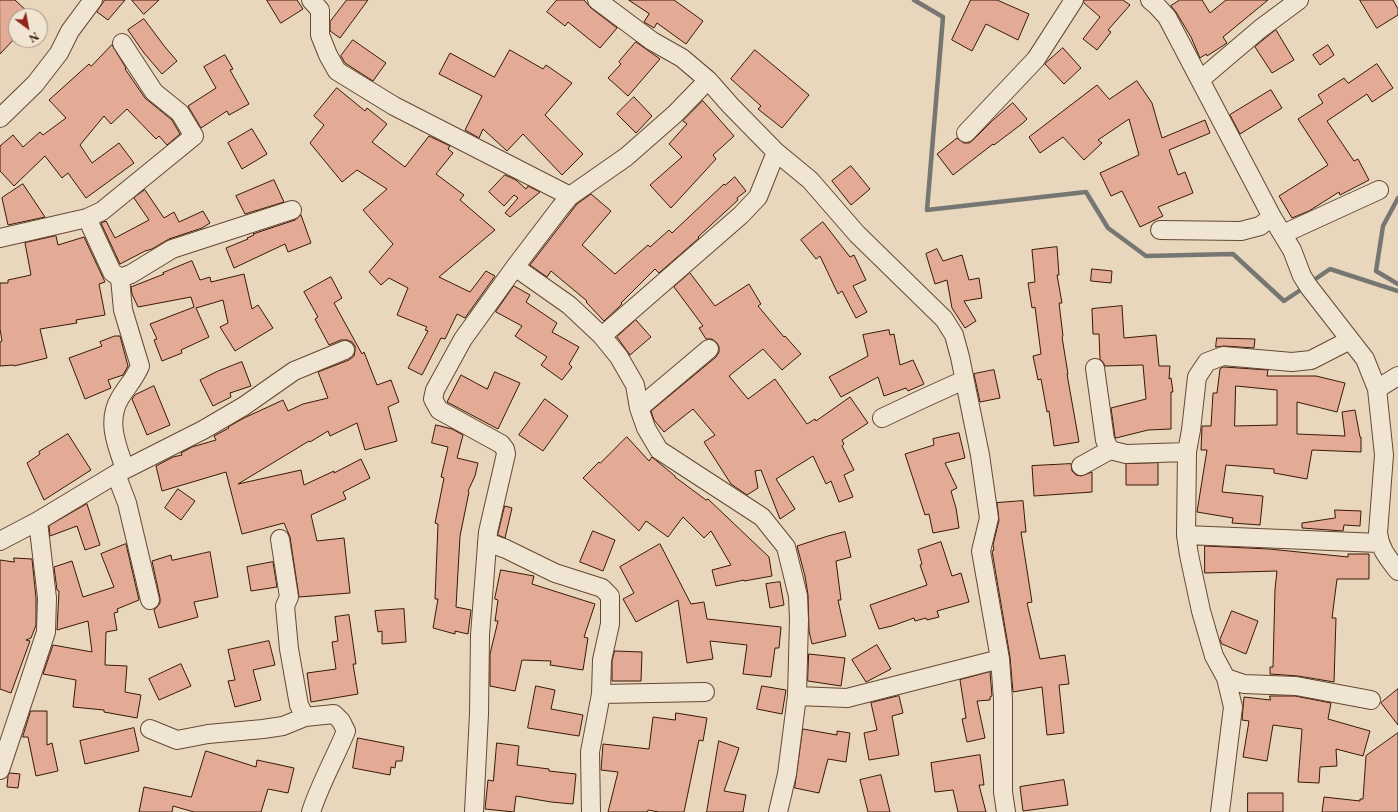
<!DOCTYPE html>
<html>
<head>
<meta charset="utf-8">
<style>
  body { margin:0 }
  #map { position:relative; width:1398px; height:812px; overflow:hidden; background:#e8d7bc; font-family:"EB Garamond",serif }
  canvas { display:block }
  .north { position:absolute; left:8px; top:8px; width:40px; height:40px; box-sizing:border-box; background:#f0e5d3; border:1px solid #a79381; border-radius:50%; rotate:148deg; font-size:11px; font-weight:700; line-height:16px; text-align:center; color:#391905 }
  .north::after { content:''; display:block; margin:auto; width:14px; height:18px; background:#8f2418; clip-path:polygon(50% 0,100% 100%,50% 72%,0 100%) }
</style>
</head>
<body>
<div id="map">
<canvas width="1398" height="812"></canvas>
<div class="north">N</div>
</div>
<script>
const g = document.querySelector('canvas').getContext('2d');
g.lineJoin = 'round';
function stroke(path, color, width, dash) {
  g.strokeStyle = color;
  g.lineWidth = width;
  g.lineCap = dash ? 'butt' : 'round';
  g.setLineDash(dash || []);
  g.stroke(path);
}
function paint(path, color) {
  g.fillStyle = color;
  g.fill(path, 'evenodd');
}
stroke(new Path2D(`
  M914,0L943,17L927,210L1086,192L1108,228L1146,256L1233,254L1284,301L1305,287
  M1398,198L1383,226L1376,271L1398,284
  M1311,282L1330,269L1398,291`), '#767773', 4.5);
const building = new Path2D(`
  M0,0H15L32,16H16V37L0,54Z
  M105,0H125L108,20L97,12Z
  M132,0H159L144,14Z
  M267,0H297L303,9L281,23Z
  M347,0H368L340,38L330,31V22Z
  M557,0H584L591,8L617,28L600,48L568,22L565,26L547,12Z
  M629,0H674L703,21L686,44L657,23L654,28L644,22L649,14Z
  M971,0H997L1029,14L1018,40L986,24L972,51L952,40Z
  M1084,0H1123L1130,5L1108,30L1111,32L1097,50L1083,39L1100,17L1084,3Z
  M1180,0H1202L1210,13L1226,0H1268L1223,37L1227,43L1207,56L1206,54L1200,58L1191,37L1176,12L1171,6Z
  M1360,0H1393L1398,9V15L1377,28Z
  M144,19L165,47L177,61L162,74L144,53L128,30Z
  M1276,30L1294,60L1272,73L1255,47Z
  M353,40L386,63L373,81L345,63L341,56Z
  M636,42L660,59L628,96L608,78L621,64L619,62Z
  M112,45L126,68L125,69L145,98L172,120L180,134L167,145L159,136L156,139L127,109L111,124L104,116L80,145L92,163L119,143L134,163L86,198L68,173L62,178L45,156L14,186L0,171V146L13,135L23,147L40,132L43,135L66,118L49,100L89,64L91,66Z
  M1328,45L1334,55L1320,65L1313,55Z
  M1063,48L1081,68L1064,84L1045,64Z
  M510,50L543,69L546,65L572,83L545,115L583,154L562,175L523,134L507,151L483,129L479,138L465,130L482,96L439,74L450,53L494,77Z
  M755,50L809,95L782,128L758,109L761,106L731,79Z
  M225,55L233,69L230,70L249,104L229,115L227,111L201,128L188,106L216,88L204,67Z
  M1377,64L1393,88L1372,102L1367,94L1327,121L1354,161L1358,159L1369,180L1340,195L1339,192L1309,211L1292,218L1279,196L1328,165L1298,119L1323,103L1318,95L1344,78L1348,83Z
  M1137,81L1152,103L1162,138L1205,120L1210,133L1169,150L1178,175L1185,172L1193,193L1158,207L1163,216L1140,227L1122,191L1111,196L1100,173L1139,155L1129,119L1098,140L1102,143L1084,160L1063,137L1040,153L1029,137L1097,85L1109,99Z
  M337,88L365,111L367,108L387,124L372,142L405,167L429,136L450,146L448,149L453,153L436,174L464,195L460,200L495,230L439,277L470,292L486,271L495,276L465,318L457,314L445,339L441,338L422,375L408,368L428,331L425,330L427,327L397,315L408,288L389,278L381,285L369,272L393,244L363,210L387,189L357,170L342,182L310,143L324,125L314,116Z
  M1271,90L1282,108L1240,134L1230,115Z
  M634,97L652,116L636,133L617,114Z
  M703,101L734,136L713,155L716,159L671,208L650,185L682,157L669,144L687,124L683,121Z
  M1013,103L1027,119L1023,123L994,145L993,144L953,175L937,154L957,138L964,143H969L973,140L992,121Z
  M252,129L267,154L242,169L228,143Z
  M851,166L870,189L851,205L832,181Z
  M505,175L516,180L526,189L528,186L540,192L510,217L505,213L518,198L514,195L504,206L489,192Z
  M735,177L746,191L737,198L738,200L698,237L699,238L659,273L655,269L621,303L622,304L604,321L586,302L587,301L551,271L547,277L530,265L577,204L591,194L611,211L582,245L615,274L648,245L650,247L669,230L672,233L724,184L725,185Z
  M274,180L284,202L245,214L236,196Z
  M23,184L45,217L8,225L2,198Z
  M145,190L164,218L174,212L179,222L203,211L210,223L202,228L169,239L152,249L145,251L120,264L101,223L106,221L115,238L149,220L134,198Z
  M301,215L311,243L288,252L285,244L234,268L226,248L248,239L247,238L254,235L253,234L295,220Z
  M823,222L850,257L854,255L866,280L853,286L867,312L856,318L842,291L838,294L820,256L816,259L801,240Z
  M56,236L58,245L84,237L105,282L99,284L105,315L76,320L77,323L40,329L47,358L14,366V365L0,366V342L2,341L0,329V283H8V280L31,275L25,243Z
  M1057,247L1059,275H1057L1062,303H1059L1063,336L1062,337L1068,374H1067L1079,442L1054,446L1049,411L1047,412L1041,379L1038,380L1033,356L1041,354L1035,307L1032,308L1028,283L1035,282L1032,250Z
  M937,249L943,261L962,255L969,280L979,278L982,298L964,301L976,321L965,328L952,308L947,280L935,284L926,254Z
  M192,261L200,280L210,277L211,282L244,274L252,309L258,305L273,328L235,351L220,327L228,323L223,300L196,308L209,337L181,350L182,353L162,361L154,340L157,339L150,324L194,307L191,297L138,307L132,294L131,287L164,274L163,273Z
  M1092,269L1112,271L1111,283L1091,281Z
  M690,273L715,306L749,284L761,304L758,306L784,337L785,336L801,354L782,370L763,349L729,376L748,399L775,379L807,424L815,419L816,421L850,397L868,423L842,440L844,444L842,446L854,470L844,475L853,497L839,502L831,481L826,484L813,456L776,479L795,509L780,519L761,470L755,471L758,488L747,495L731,484L704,442L715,435L693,409L664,432L654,420L651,411L716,357L719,352V347L717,343L712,339H706L699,328L703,326L674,287Z
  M331,277L342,298L334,303L362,354L364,352L377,385L391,380L399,402L388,407L397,441L365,450L357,423L330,436L328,431L310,442L309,441L238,484L301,470L304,485L334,471V473L361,459L370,478L343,492L346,499L311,515L317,541L344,538L350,593L299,597L290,537L284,523L242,534L226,472L162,491L156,466L173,457L182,455L181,453L192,447L216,440L214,436L229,428L228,427L244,418L283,400L288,411L303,404L328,398L318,372L349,360L354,356L355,351V346L352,342L347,340H341L329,345L315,319L318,317L304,292Z
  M514,286L530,295L526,302L557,323L552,332L579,347L569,364L572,367L562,380L541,365L547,357L515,336L522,326L496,312Z
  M1122,306L1124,338L1156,335L1159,366H1170L1169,379L1171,378L1173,392H1171V429L1148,430L1116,438L1115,437L1111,408L1146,399L1143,365L1105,366L1103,362L1100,359L1099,334H1093L1092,309Z
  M636,320L651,337L630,355L617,337Z
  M889,330L890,335L894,334L900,365L913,360L924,384L908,391L906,388L884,396L878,377L841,397L829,377L868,356L863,335Z
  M115,336H120L128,366L123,375L108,380L111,388L85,399L69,358L102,346L100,342Z
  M1217,338L1255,339L1254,348L1224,346L1216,347Z
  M242,362L251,386L230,393L231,397L213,406L200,380L218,371Z
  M1224,367L1268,370L1267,376H1316L1345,383L1337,412L1297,402V434L1345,436L1342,412L1355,410L1360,437H1361V452L1312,450L1307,479L1274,473V469L1226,465L1222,492L1263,496L1260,525L1232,523L1233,518L1197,512L1207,450H1201L1202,426H1211L1213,393H1217L1220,369ZM1236,386L1277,390V425L1235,426Z
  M994,370L1000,398L980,402L974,374Z
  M495,372L520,383L498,429L447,402L461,375L487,389Z
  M154,386L170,425L147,435L132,399L135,395Z
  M545,399L568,416L543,451L519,435Z
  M436,425L452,429L463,435L457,458L478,463L475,476L468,491L469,492L460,536L456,607L471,610L468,634L455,631V634L433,628L438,599H435L438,524L435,523L444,478L441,477L448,447L432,443Z
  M959,433L965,458L945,463L957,488L951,491L956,508L959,528L933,533L929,514L925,515L905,454L934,445L933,439Z
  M68,434L91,470L44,500L27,463L40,454L39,452Z
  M627,437L649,461L652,457L675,476V477L706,500L708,499L769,557L772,576L744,581V580L716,586L712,570L731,565L711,531L704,538L683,517L668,537L646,521L639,531L583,478L599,462L600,463Z
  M1158,463V485H1126V464Z
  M1071,464L1072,471L1076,475L1081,476L1092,472V492L1034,496L1032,466Z
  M178,489L195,501L181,520L165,508Z
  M1023,501L1026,532H1021L1032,602L1027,603L1040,659L1065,655L1069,684L1059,685L1064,733L1047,735L1042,687L1013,692L1010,657L992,551L994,550L993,545L999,520L997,503Z
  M87,504L100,545L85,550L77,526L50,536L49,526Z
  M505,506L512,508L505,538L498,535Z
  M1335,510L1361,511L1360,526L1344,525L1343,531L1302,528V523L1335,518Z
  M593,531L615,540L603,571L580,562Z
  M845,532L851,557L836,561L841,600H838L846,636L812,644L809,631L808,595L805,576L797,546L828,536Z
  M941,542L952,576L961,573L969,602L937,611L939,617L927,620L926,618L915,621L914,618L892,626L879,629L870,605L927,585L920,565L922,564L918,550Z
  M126,544L139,600L117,609L118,612L114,613L117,630L106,632L105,665L127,666L125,692L141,695L137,718L104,712V710L73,707L76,680L43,674L53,645L92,652L88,621L57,630L59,591L57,590L54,567L72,561L83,597L114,587L101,554Z
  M660,544L691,604L704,602L707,619L781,627L779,648H775L771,677L743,674L747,645L710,641L713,659L687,663L678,600L636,622L623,599L634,593L620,567Z
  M1205,546L1269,549L1348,557V554H1369V579H1337L1332,618H1336L1334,682L1298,676L1270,674V667H1273L1275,589L1277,571L1205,573Z
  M210,552L218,597L194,602L198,617L159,628L154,610L157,607L160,603V598L152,561L171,555L172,560Z
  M14,558L32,559L36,598V625L31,638L26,640L30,641L11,693L0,689V560L14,562Z
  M273,562L277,587L251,591L247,567Z
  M501,570L534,576L532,584L595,604L584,637L588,638L583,670L550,665L551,661L522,660L515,691L490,686V654L498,621H495L498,600L495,599Z
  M780,582L784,605L770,608L766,584Z
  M404,609L406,642L382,644V631L378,632L375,611Z
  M1232,611L1258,621L1246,654L1222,644L1220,640Z
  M349,615L356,664H353L358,694L311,702L307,673L336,669L332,642L338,641L335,617Z
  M269,641L275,665L253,670L261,700L235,707L228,681L235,680L228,650Z
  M877,645L891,669L866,682L852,660Z
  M615,651L642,652L641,681H612V661Z
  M809,654L845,658L841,686L808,681Z
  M181,664L191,686L159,700L149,679Z
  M990,672L992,696L990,697V700L977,701L985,738L967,742L962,719L966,718L960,680Z
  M536,686L555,690L551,709L583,715L579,736L528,728Z
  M762,686L786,690L782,714L757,709Z
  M1398,689V725L1381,703Z
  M899,696L903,713L892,716L899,755L869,760L864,733L877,730L871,703Z
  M1270,696H1295L1331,703L1328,719L1370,731L1363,756L1336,749L1337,766L1320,767L1319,783L1298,782L1302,729L1273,725L1267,761L1243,757L1249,721L1242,720L1244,697L1270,700Z
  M31,711H47V745L52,743L58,771L36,776L28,737H23Z
  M676,713L707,718L703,741L699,740L684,812H659L648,810L647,812H608L618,772L601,770L603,744L649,749L653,717L675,720Z
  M134,728L139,751L85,764L80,741Z
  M803,729L837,735V731L850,733L846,762L828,759L819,793L795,788Z
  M1398,733V812H1322L1324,797L1360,801V799H1363L1366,756Z
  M358,738L404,747L402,761H396L395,768L391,767L390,775L353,768Z
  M719,741L739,748L724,791L746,795L743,812H707Z
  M497,743L519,746L517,765L549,769V771L576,774L573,804L551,802L516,796L514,812L485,809L488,780L493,781Z
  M206,751L256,767L257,760L294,768L288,793L268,789L261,812H194L173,806L172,812H139L144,787L191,797Z
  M980,755L984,785H979L986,812H958L953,790L935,792L931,763Z
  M10,773L20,774L18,788L7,787L8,776Z
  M881,775L890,812H868L860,780Z
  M1064,780L1068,805L1023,811L1020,787Z
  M1248,793H1283V812H1248Z`);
paint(building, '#e3ab96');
stroke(building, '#391905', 1);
const street = new Path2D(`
  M311,0L320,10V35L328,55L337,71L394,106L570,196
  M597,0L652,41L682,58L708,80L731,106L776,152L810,180L857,234L944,319L954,335L960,357L980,455L989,518L981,551L1000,659L1003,699V792L1006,812
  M1150,0L1156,5L1167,17L1272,217L1292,250L1302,276L1309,287L1365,359L1377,389L1384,455L1378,533C1380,549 1388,558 1398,571
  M708,80L675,114L626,157L570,196L560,208L515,267L569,305L602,336L619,357L635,385L639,408L646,428L659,450L762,517L786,547L798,596L799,620L797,696L787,774L778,812
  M1200,80L1260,29L1299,0
  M0,118L35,84L59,53L70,31L93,0
  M966,133L1036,59L1074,0
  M87,218L112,272L120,278L131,274L172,249L292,210
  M1160,230L1241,231L1260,226L1272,217
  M1283,234L1379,190
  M0,238L87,218L102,211L194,136L180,113L154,92L122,43
  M120,278L123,310L140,366C134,380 127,386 120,398C106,421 117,446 125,469
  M602,336L741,215L758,197L776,152
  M1095,368L1105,440L1110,450L1126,454L1187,452
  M1377,389L1398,376
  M639,408L709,349
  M882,418L920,400L964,380
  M1081,466L1110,450
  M116,474L127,503L150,600
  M1186,535L1379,543
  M280,539L289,597L285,606L289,649L299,705L305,717L334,714L341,721L346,731C335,758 320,784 311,812
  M0,541L38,521L116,474L203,430L244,406L294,371L345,350
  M487,542L506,549L555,573L602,588L610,596V624L602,660L601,694L590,752L591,812
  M1226,678L1244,684L1296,686L1371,700
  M601,694L705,692
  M797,696L847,698L1000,659
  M150,729L177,740L208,734L263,729L283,726L305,717
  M0,770L46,632L47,598L38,521
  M474,812L479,714L480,635L488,532L506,454L505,449L501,444L439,410L433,399L435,390L463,339L515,267
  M1220,812L1233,707L1226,678L1214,656L1201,611L1189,555L1186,535L1187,452L1191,430L1197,377L1207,362L1223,356L1292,362L1311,360L1350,340`);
stroke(street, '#654833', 20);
stroke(street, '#f0e5d3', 18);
</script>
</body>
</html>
